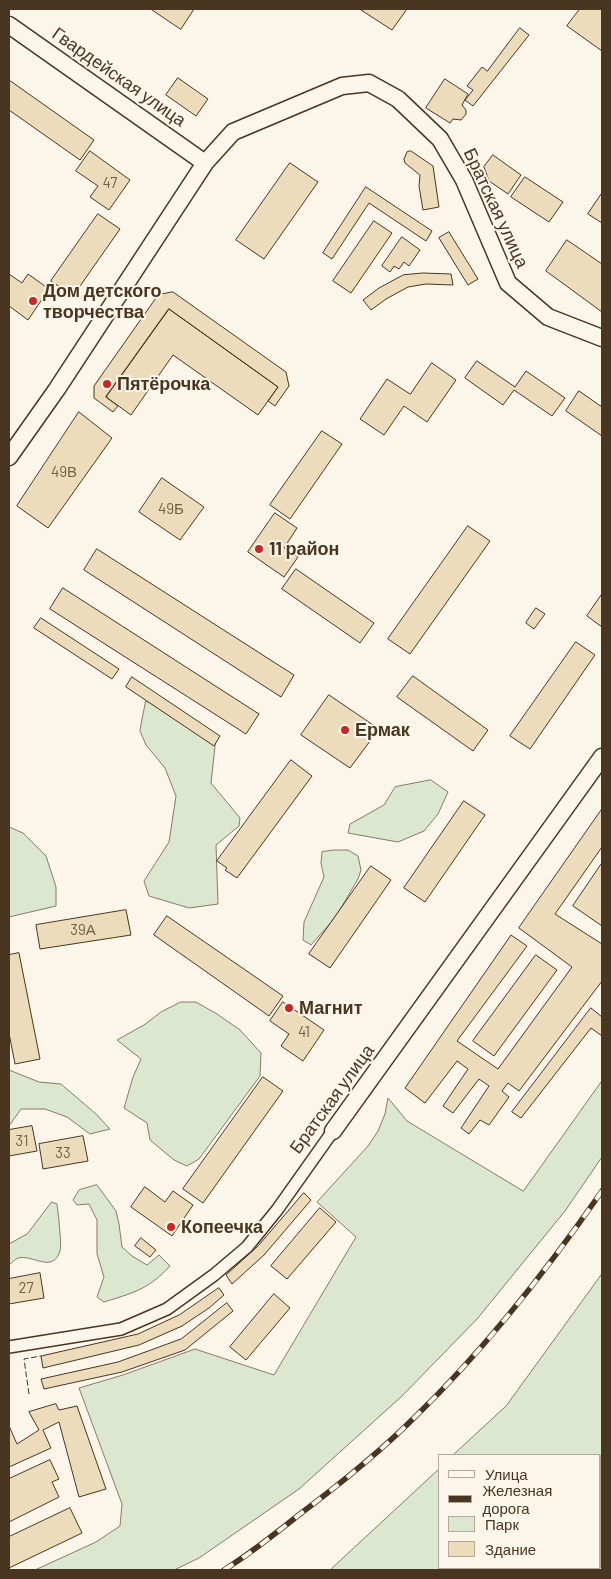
<!DOCTYPE html>
<html>
<head>
<meta charset="utf-8">
<style>
  body { margin:0 }
  #map { position:relative; width:611px; height:1579px; overflow:hidden; background:#fbf6e9; font-family:Barlow,sans-serif }
  canvas { display:block }
  .frame { position:absolute; inset:0; border:10px solid #4a3520; pointer-events:none }
  .legend { position:absolute; left:438px; top:1454px; width:162px; height:115px; box-sizing:border-box; background:#fbf6e9; border:1px solid #b4a999; margin:0; padding:6px 9px; list-style:none; font-size:15px; color:#4a3520 }
  .legend li { display:flex; align-items:center; gap:10px; height:25px }
  .legend b { width:25px; border:1px solid #b4a999 }
</style>
</head>
<body>
<div id="map">
<canvas width="611" height="1579"></canvas>
<div class="frame"></div>
<ul class="legend">
<li><b style="height:6px;background:#fbf6e9"></b>Улица</li>
<li><b style="height:6px;background:#4a3520"></b>Железная дорога</li>
<li><b style="height:14px;background:#dce7d0"></b>Парк</li>
<li><b style="height:14px;background:#ecdcbc"></b>Здание</li>
</ul>
</div>
<script>
const g = document.querySelector('canvas').getContext('2d');
g.lineJoin = 'round';
function paint(path, color) {
  g.fillStyle = color;
  g.fill(path, 'evenodd');
}
function stroke(path, color, width, dash) {
  g.strokeStyle = color;
  g.lineWidth = width;
  g.lineCap = dash ? 'butt' : 'round';
  g.setLineDash(dash || []);
  g.stroke(path);
}
function write(font, color, halo, rows, align = 'center') {
  g.font = font + ' Barlow,sans-serif';
  g.lineWidth = 4;
  g.setLineDash([]);
  g.textBaseline = 'middle';
  g.strokeStyle = halo;
  g.fillStyle = color;
  for (const [text, x, y, turn = 0] of rows) {
    g.save();
    g.translate(x, y);
    g.rotate((+turn || 0) * Math.PI / 180);
    g.textAlign = isNaN(turn) ? turn : align;
    if (halo) g.strokeText(text, 0, 0);
    g.fillText(text, 0, 0);
    g.restore();
  }
}
const green = new Path2D(`
  M146,701L216,737L211,783L240,818L239,826L216,845L218,904L189,908L149,896L144,881L169,842L176,796L165,768L146,745L140,731Z
  M431,780L448,792L438,814L424,831L398,842L348,833L350,824L384,805L395,787Z
  M9,827L23,833L46,856L56,887V906L9,917Z
  M334,850H348L358,856L361,870L358,879L335,918L311,945L303,940L304,922L324,877L321,863L322,852Z
  M181,1002H196L217,1014L240,1030L261,1053L260,1076L199,1159L187,1166L174,1160L150,1140L147,1123L124,1108L133,1077L141,1059L117,1040L144,1025L161,1012Z
  M9,1070L39,1082L61,1084L96,1114L110,1129L90,1134L67,1117L45,1109H21L9,1126Z
  M602,1081V1157L565,1211L477,1319L402,1396L299,1489L199,1558L174,1570H35L96,1542L120,1526L122,1504L79,1388L123,1375L195,1349L274,1375L356,1237L317,1202L368,1146L378,1131L385,1114L388,1098L407,1121L523,1191Z
  M97,1185L116,1211L119,1224L122,1247L132,1256L147,1265L159,1255L170,1266C149,1289 133,1293 104,1302L97,1297L104,1277L97,1254V1220L89,1204L77,1205L73,1200L79,1190Z
  M52,1202L57,1204C58,1212 62,1245 60,1251C53,1274 32,1254 18,1258C15,1259 12,1263 9,1265V1244L27,1234Z
  M602,1274V1570H330L440,1468V1568H600V1455H453L506,1406Z`);
paint(green, '#dce7d0');
stroke(green, '#887966', 1);
const building = new Path2D(`
  M151,9H194L181,29Z
  M362,9H407L392,30L361,10Z
  M580,9H602V51L567,26Z
  M520,28L529,35L473,106L465,100L473,90L467,86L482,67L487,71Z
  M178,78L208,99L196,116L166,95Z
  M445,79L468,94L462,105L466,110V114L461,120L453,119L450,123L426,108Z
  M9,80L94,140L80,160L9,110Z
  M90,151L130,180L109,210L90,197L98,186L76,171Z
  M411,151L433,166L439,207L423,210L419,186L420,175L405,163L404,159L407,152Z
  M493,155L521,175L508,194L489,181L484,167Z
  M290,163L318,182L264,259L236,240Z
  M525,177L563,202L549,222L511,197Z
  M366,187L432,231L426,241L369,203L332,259L323,253Z
  M602,193V223L588,214Z
  M98,214L120,229L73,296L51,281Z
  M374,221L392,233L351,293L333,281Z
  M449,232L478,279L468,285L439,238Z
  M402,237L420,250L409,266L404,262L399,269L394,266L390,272L382,266Z
  M567,240L602,264V312L546,271Z
  M423,273L451,274L453,285L426,284L408,287L386,299L371,310L363,300L379,288L403,275Z
  M9,274L22,283L28,274L49,289L28,320L9,306Z
  M173,292L286,372L289,386L275,406L268,401L278,387L169,309L106,397L118,406L113,412L94,398V386L158,295Z
  M169,309L278,387L258,415L173,355L131,415L106,397Z
  M477,361L515,387L526,371L565,398L552,416L514,390L503,405L465,378Z
  M432,363L456,380L427,422L404,406L384,435L360,419L387,379L410,394Z
  M579,391L602,407V436L566,411Z
  M79,412L112,438L48,528L17,506Z
  M322,431L342,444L290,519L270,505Z
  M162,478L204,507L180,540L139,512Z
  M275,513L297,528L284,548L298,557L284,577L248,552Z
  M468,526L490,541L410,654L388,639Z
  M97,549L294,675L281,697L84,570Z
  M296,569L374,623L360,643L282,589Z
  M63,588L259,714L246,734L50,609Z
  M602,594V627L587,616Z
  M536,608L545,614L534,629L526,623Z
  M41,618L119,669L112,679L34,628Z
  M576,642L595,655L530,749L510,736Z
  M413,676L488,730L473,751L397,697Z
  M132,677L220,736L214,746L126,687Z
  M329,695L379,729L350,768L301,735Z
  M291,760L312,776L237,878L225,870L227,868L217,861Z
  M464,801L485,815L425,902L404,888Z
  M602,809V847L555,914L602,944V981L519,1091L508,1083L502,1091L509,1097L489,1125L480,1120L469,1134L461,1128L489,1086L479,1079L453,1113L443,1106L468,1069L457,1061L425,1103L405,1088L511,935L527,946L457,1041L498,1069L572,967L519,928Z
  M602,863V926L573,906Z
  M371,866L391,880L330,968L309,954Z
  M126,910L131,935L40,949L36,925Z
  M167,916L283,996L269,1016L154,935Z
  M19,953L40,1059L15,1064L9,1033V955Z
  M536,955L557,970L494,1056L473,1041Z
  M283,1002L324,1030L303,1061L281,1046L289,1034L270,1021Z
  M591,1008L602,1017V1036L591,1028L521,1118L512,1112Z
  M263,1077L283,1091L203,1203L183,1189Z
  M32,1126L37,1151L9,1156V1130Z
  M83,1136L88,1161L43,1169L39,1144Z
  M145,1187L165,1202L173,1191L193,1205L172,1236L131,1207Z
  M304,1193L311,1200L264,1255L232,1284L226,1275L258,1246Z
  M320,1208L336,1222L287,1279L271,1266Z
  M141,1238L156,1250L150,1257L135,1246Z
  M40,1273L44,1298L9,1304V1279Z
  M219,1288L224,1295L209,1308L182,1326L139,1345L43,1368L41,1356L138,1334L179,1315Z
  M274,1294L290,1308L246,1360L230,1347Z
  M227,1303L233,1311L185,1350L122,1372L44,1389L41,1379L118,1362L181,1339Z
  M56,1404L59,1410L77,1406L106,1489L79,1497L59,1422L43,1430L51,1448L9,1467V1426L17,1444L39,1430L29,1412Z
  M50,1460L59,1479L52,1482L59,1497L9,1522V1479Z
  M70,1508L82,1533L9,1568V1537Z`);
paint(building, '#ecdcbc');
stroke(building, '#4a3520', 1);
const street = new Path2D(`
  M9,1347L121,1329L167,1309L214,1275L247,1247L277,1210L333,1131`);
const secondary = new Path2D(`
  M9,25L205,163
  M9,457L57,389L205,163L233,132L342,86L369,83L398,99L440,139L464,180L508,283L548,317L602,338
  M333,1131L602,757`);
stroke(street, '#4a3520', 14);
stroke(secondary, '#4a3520', 19);
stroke(street, '#fbf6e9', 11);
stroke(secondary, '#fbf6e9', 16);
const rail = new Path2D(`
  M224,1570C251,1553 275,1534 300,1514C340,1484 380,1452 416,1416C485,1349 547,1270 602,1191`);
stroke(rail, '#4a3520', 5.5);
stroke(rail, '#fbf6e9', 4, [11]);
stroke(new Path2D(`
  M29,1394L24,1359L41,1356`), '#4a3520', 1, [6, 2.5]);
for (const [x, y, r, color] of [
  [33,301,5,"#c62828"],
  [107,384,5,"#c62828"],
  [259,549,5,"#c62828"],
  [345,730,5,"#c62828"],
  [289,1008,5,"#c62828"],
  [171,1227,5,"#c62828"]
]) {
  const dot = new Path2D();
  dot.arc(x, y, r, 0, 2 * Math.PI);
  g.fillStyle = color;
  g.fill(dot);
  stroke(dot, '#fbf6e9', 2);
}
write('15px', '#725f47', null, [
  ["47",110,183],
  ["49В",64,472],
  ["49Б",171,509],
  ["39А",83,930],
  ["41",304,1032],
  ["31",22,1141],
  ["33",63,1153],
  ["27",26,1288]
]);
write('18px', '#4a3520', '#fbf6e9', [
  ["Гвардейская улица",119,77,35],
  ["Братская улица",496,208,65],
  ["Братская улица",332,1099,-54]
]);
write('bold 18px', '#4a3520', '#fbf6e9', [
  ["Дом детского",43,291],
  ["творчества",43,312],
  ["Пятёрочка",117,384],
  ["11 район",269,549],
  ["Ермак",355,730],
  ["Магнит",299,1008],
  ["Копеечка",181,1227]
], 'left');
</script>
</body>
</html>
